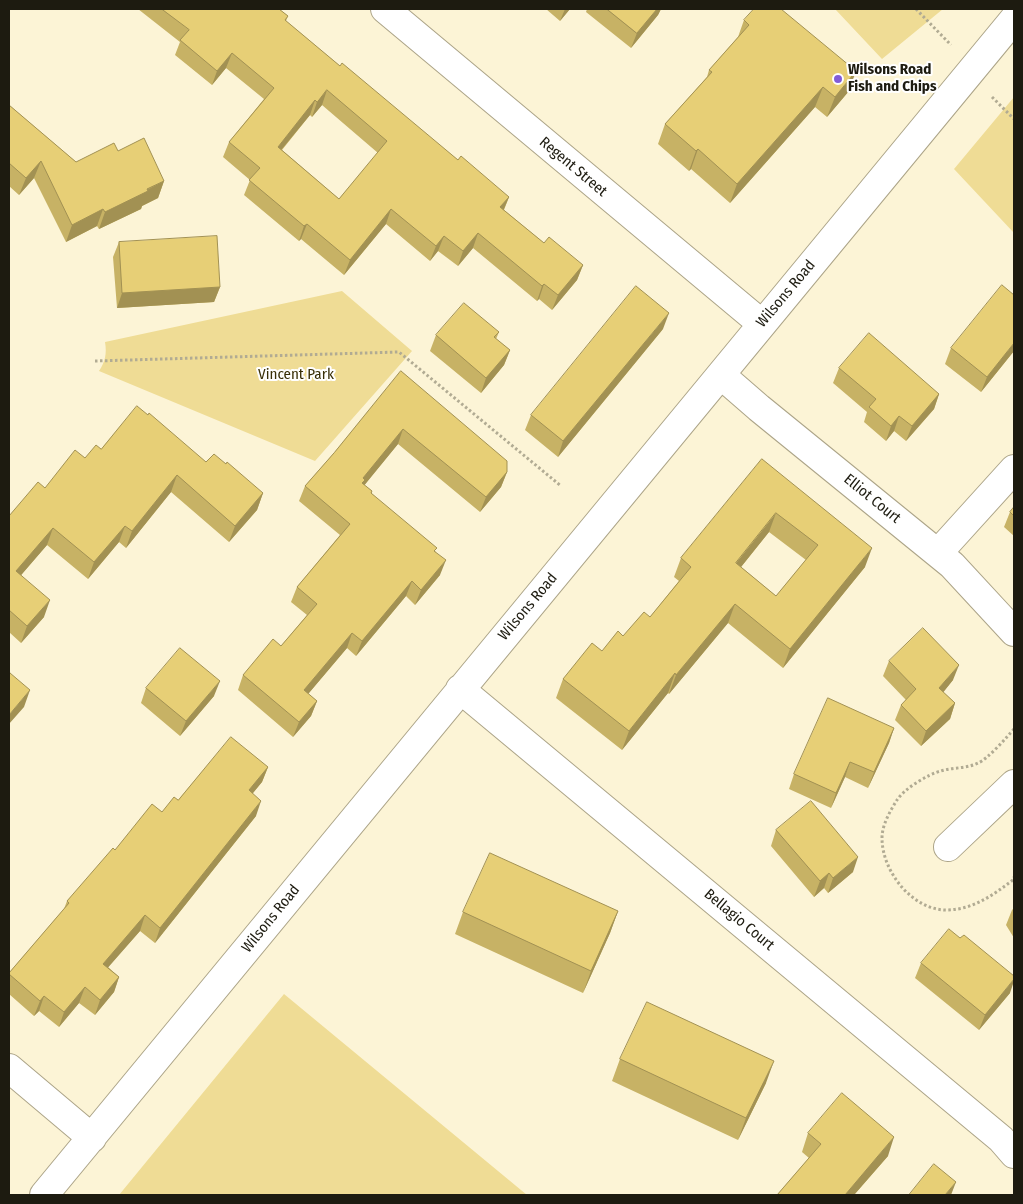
<!DOCTYPE html>
<html>
<head>
<meta charset="utf-8">
<style>
  body { margin:0 }
  #map { position:relative; width:1023px; height:1204px; overflow:hidden; background:#fcf4d6; font-family:"Fira Sans Condensed",sans-serif }
  canvas { display:block }
  .frame { position:absolute; inset:0; border:10px solid #1d1b10; pointer-events:none }
</style>
</head>
<body>
<div id="map">
<canvas width="1023" height="1204"></canvas>
<div class="frame"></div>
</div>
<script>
const g = document.querySelector('canvas').getContext('2d');
g.lineJoin = 'round';
function paint(path, color) {
  g.fillStyle = color;
  g.fill(path, 'evenodd');
}
function stroke(path, color, width, dash) {
  g.strokeStyle = color;
  g.lineWidth = width;
  g.lineCap = dash ? 'butt' : 'round';
  g.setLineDash(dash || []);
  g.stroke(path);
}
function write(font, color, halo, rows, align = 'center') {
  g.font = font + ' "Fira Sans Condensed",sans-serif';
  g.lineWidth = 4;
  g.setLineDash([]);
  g.textBaseline = 'middle';
  g.strokeStyle = halo;
  g.fillStyle = color;
  for (const [text, x, y, turn = 0] of rows) {
    g.save();
    g.translate(x, y);
    g.rotate((+turn || 0) * Math.PI / 180);
    g.textAlign = isNaN(turn) ? turn : align;
    if (halo) g.strokeText(text, 0, 0);
    g.fillText(text, 0, 0);
    g.restore();
  }
}
paint(new Path2D(`
  M835,9H943L882,59Z
  M1014,97V233L954,169Z
  M342,291L412,351L315,461L99,371C105,362 107,354 105,342Z
  M284,994L527,1195H119Z`), '#efdc95');
const minor = new Path2D(`
  M385,9L762,324
  M721,375L759,408L952,565L1014,632
  M938,553L1014,469
  M460,689L1001,1139L1014,1154
  M948,847L1014,784
  M9,1068L92,1138
  M44,1195L1014,19`);
stroke(minor, '#aca488', 30);
stroke(new Path2D(`
  M916,9L951,45
  M992,97L1014,119
  M95,361L399,352L561,486
  M1014,729C1006,738 988,759 978,763C966,769 953,767 941,771C928,774 904,789 897,800C890,811 882,825 882,838C882,872 913,911 948,910C974,909 993,895 1013,880L1014,877`), '#b1ab93', 3, [2.5, 2.5]);
stroke(minor, '#fff', 28);
paint(new Path2D(`
  M138,9H279L288,16L286,21L340,66L458,160L509,197L504,210L544,243L583,265L577,280L552,310L539,299L537,301L473,248L458,266L438,251L430,261L386,224L344,275L301,239L299,241L244,195L250,180L223,157L229,142L264,99L226,68L212,85L175,55L180,42ZM322,105L378,153L339,199L282,150L310,115L312,117Z
  M546,9H570L560,21Z
  M587,9H661L658,15L631,48L586,12Z
  M744,20L849,91L827,117L815,107L730,203L691,169L689,171L658,144L665,124L707,77L709,70L738,37Z
  M9,105L76,162L118,151L164,181L158,198L142,206L141,209L99,229L97,226L66,242L34,178L19,195L9,186Z
  M119,242L220,287L214,302L117,308L113,257Z
  M663,329L558,457L525,430L531,415Z
  M499,332L496,339L510,350L504,365L481,393L430,351L436,335Z
  M951,348L1014,351L981,392L945,364Z
  M839,368L939,394L934,409L906,441L894,431L886,441L864,422L867,412L833,383Z
  M401,371L507,472L501,487L480,512L398,444L364,485L372,491V494L436,552L440,575L415,605L406,596L356,656L347,648L308,694L317,701L311,716L293,737L238,690L243,675L281,646L307,615L291,602L297,587L340,535L299,501L305,486L334,453Z
  M101,449L206,462L263,493L257,510L229,542L171,492L126,548L119,542L88,579L47,545L21,575L44,617L21,643L9,632V516L45,488L85,458Z
  M762,459L865,567L783,668L728,623L669,694L668,693L622,750L556,698L563,679L650,617L679,581L674,577L681,558ZM769,532L806,560L776,596L741,567Z
  M1014,507V536L1004,527L1010,512Z
  M889,661L953,680L943,692L955,703L950,719L921,746L895,720L901,705L906,700L883,676Z
  M146,688L214,696L180,736L141,703Z
  M894,728L889,743L868,788L845,777L831,808L789,789L794,774Z
  M268,767L262,782L253,793L256,816L155,943L140,931L108,967L119,977L114,992L95,1015L79,1003L59,1027L39,1011L34,1016L9,994V973L64,909L67,901L115,850L162,812L178,800Z
  M776,830L853,872L828,893L824,888L814,897L771,846Z
  M1014,908V938L1006,925L1012,910Z
  M618,911L610,933L583,993L455,934L463,912Z
  M921,963L1010,993L979,1030L915,978Z
  M620,1059L766,1083L738,1140L612,1081Z
  M808,1133L888,1156L854,1195H777L809,1158L802,1152Z`), '#c7b265');
paint(new Path2D(`
  M565,9H570L560,21Z
  M657,9H661L658,15L631,48L637,33Z
  M232,53L226,68L212,85L217,71Z
  M856,71L849,91L827,117L835,97Z
  M823,87L815,107L730,203L737,184Z
  M327,90L322,105L312,117L317,102Z
  M315,100L310,115L272,161L278,147Z
  M698,149L691,169L689,171L696,151Z
  M41,161L34,178L19,195L26,178Z
  M164,181L158,198L142,206L141,209L99,229L105,212Z
  M509,197L503,211L500,207Z
  M103,209L97,226L66,242L72,225Z
  M391,209L386,224L344,275L350,260Z
  M307,224L301,239L299,241L304,226Z
  M478,233L473,248L458,266L463,251Z
  M444,236L438,251L430,261L436,246Z
  M583,265L577,280L552,310L558,295Z
  M544,284L539,299L537,301L542,286Z
  M220,287L214,302L117,308L122,293Z
  M669,313L663,329L558,457L563,441Z
  M1014,343V351L981,392L987,377Z
  M510,350L504,365L481,393L486,378Z
  M939,394L934,409L906,441L912,426Z
  M899,416L894,431L886,441L891,426Z
  M403,429L398,444L363,487L360,495L363,478Z
  M507,472L501,487L480,512L486,497Z
  M177,475L171,492L126,548L132,531Z
  M263,493L257,510L229,542L235,526Z
  M776,513L769,532L729,582L736,563Z
  M125,526L119,542L88,579L94,562Z
  M53,528L47,545L10,588L16,571Z
  M872,548L865,567L783,668L790,649Z
  M446,560L440,575L415,605L421,590Z
  M412,581L406,596L356,656L362,641Z
  M50,600L44,617L21,643L27,626Z
  M735,604L728,623L669,694L676,675Z
  M352,633L347,648L298,706L304,690Z
  M959,665L953,680L934,704L939,688Z
  M675,673L668,693L622,750L629,731Z
  M220,681L214,696L180,736L186,721Z
  M30,690L24,707L9,724V715Z
  M317,701L311,716L293,737L299,722Z
  M955,703L950,719L921,746L926,731Z
  M894,728L889,743L868,788L874,772Z
  M850,762L845,777L831,808L836,793Z
  M268,767L262,782L243,805L249,790Z
  M261,801L256,816L155,943L160,928Z
  M858,857L853,872L828,893L833,878Z
  M829,873L824,888L814,897L820,881Z
  M618,911L610,933L583,993L591,971Z
  M145,915L140,931L98,979L103,964Z
  M119,977L114,992L95,1015L100,1000Z
  M1014,979V981L1010,993L979,1030L985,1015Z
  M85,987L79,1003L59,1027L64,1012Z
  M44,996L39,1011L34,1016L40,1001Z
  M774,1061L766,1083L738,1140L746,1118Z
  M894,1137L888,1156L854,1195H845Z
  M956,1182L951,1195H945Z`), '#a29153');
const building = new Path2D(`
  M162,9H279L288,16L285,20L340,66L342,63L458,160L461,156L509,197L500,207L544,243L549,237L583,265L558,295L544,284L542,286L478,233L463,251L444,236L436,246L391,209L350,260L307,224L304,226L249,180L260,168L229,142L274,88L232,53L217,71L180,40L189,30ZM327,90L387,141L339,199L278,147L315,100L317,102Z
  M607,9H657L637,33Z
  M754,9H781L856,71L835,97L823,87L737,184L698,149L696,151L665,124L712,72L709,70L749,25L744,20Z
  M9,105L76,162L114,143L118,151L144,138L164,181L147,189L148,191L105,212L103,209L72,225L41,161L26,178L9,163Z
  M217,236L220,287L122,293L119,242Z
  M1002,285L1014,295V343L987,377L951,348Z
  M636,286L669,313L563,441L531,415Z
  M464,303L499,332L494,337L510,350L486,378L436,335Z
  M869,333L939,394L912,426L899,416L891,426L869,407L876,399L839,368Z
  M401,371L507,461V472L486,497L403,429L363,478L365,480L362,483L372,491L371,493L437,548L434,551L446,560L421,590L412,581L362,641L352,633L304,690L317,701L299,722L243,675L273,639L281,646L317,604L297,587L350,524L305,486L334,453Z
  M137,406L148,415L149,413L206,462L214,454L226,464L227,462L263,493L235,526L177,475L132,531L125,526L94,562L53,528L16,571L50,600L27,626L9,610V516L38,482L45,488L75,450L85,458L96,445L101,449Z
  M762,459L872,548L790,649L735,604L676,675L675,673L629,731L563,679L592,643L602,651L618,631L623,636L644,612L650,617L691,567L681,558ZM776,513L818,545L776,596L736,563Z
  M1014,507V516L1010,512Z
  M923,628L959,665L939,688L955,703L926,731L901,705L916,689L889,661Z
  M180,648L220,681L186,721L146,688Z
  M10,673L30,690L9,715V674Z
  M828,698L894,728L874,772L850,762L836,793L794,774Z
  M231,737L268,767L249,790L261,801L160,928L145,915L103,964L119,977L100,1000L85,987L64,1012L44,996L40,1001L9,974V973L69,903L67,901L113,848L115,850L152,804L162,812L174,797L178,800Z
  M811,801L858,857L833,878L829,873L820,881L776,830Z
  M490,853L618,911L591,971L463,912Z
  M949,929L960,938L964,935L1014,976V979L985,1015L921,963Z
  M647,1002L774,1061L746,1118L620,1059Z
  M842,1093L894,1137L845,1195H777L821,1144L808,1133Z
  M934,1164L956,1182L945,1195H909Z`);
paint(building, '#e7cf76');
stroke(building, '#a29153', 1);
for (const [x, y, r, color] of [
  [838,79,5,"#825dd7"]
]) {
  const dot = new Path2D();
  dot.arc(x, y, r, 0, 2 * Math.PI);
  g.fillStyle = color;
  g.fill(dot);
  stroke(dot, '#fff', 2);
}
write('bold 15px', '#1d1b10', '#fff', [
  ["Wilsons Road",848,70],
  ["Fish and Chips",848,87]
], 'left');
write('15px', '#1d1b10', '#fff', [
  ["Regent Street",573,167,40],
  ["Wilsons Road",786,294,-50],
  ["Elliot Court",872,499,39],
  ["Wilsons Road",528,607,-50],
  ["Wilsons Road",271,919,-51],
  ["Bellagio Court",739,920,40]
]);
write('15px', '#392f07', '#fff', [
  ["Vincent Park",296,375]
]);
</script>
</body>
</html>
